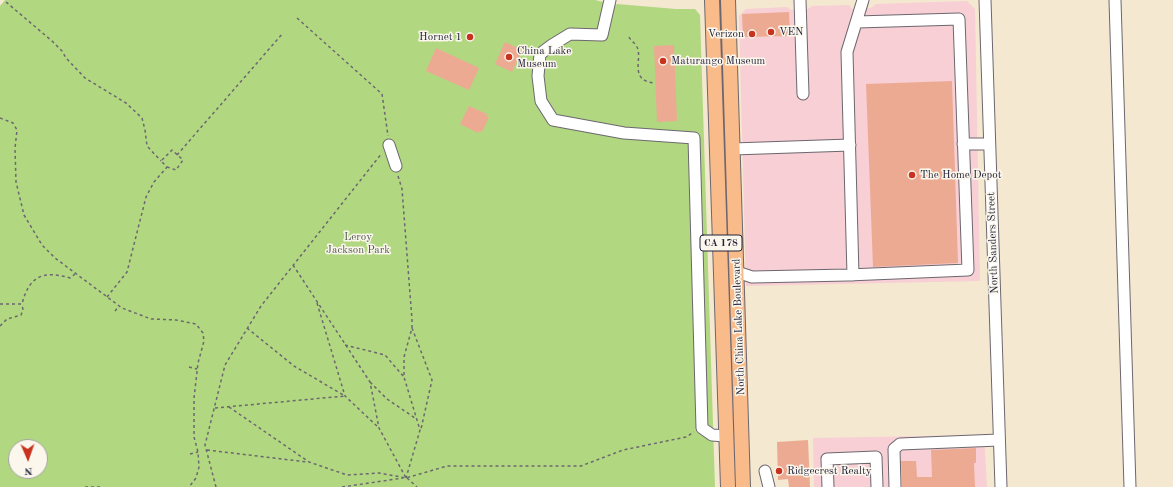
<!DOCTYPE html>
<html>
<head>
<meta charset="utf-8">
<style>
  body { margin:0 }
  #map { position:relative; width:1173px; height:487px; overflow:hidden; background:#f4e8d0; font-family:"Old Standard TT",serif }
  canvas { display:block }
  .north { position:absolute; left:8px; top:439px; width:40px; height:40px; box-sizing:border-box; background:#fbf7ec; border:1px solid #a4a2a5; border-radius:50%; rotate:178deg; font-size:11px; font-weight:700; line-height:16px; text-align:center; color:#22223b }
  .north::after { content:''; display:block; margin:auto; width:14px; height:18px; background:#c8321e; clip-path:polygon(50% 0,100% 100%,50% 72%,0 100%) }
</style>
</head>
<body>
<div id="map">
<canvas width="1173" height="487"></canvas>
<div class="north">N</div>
</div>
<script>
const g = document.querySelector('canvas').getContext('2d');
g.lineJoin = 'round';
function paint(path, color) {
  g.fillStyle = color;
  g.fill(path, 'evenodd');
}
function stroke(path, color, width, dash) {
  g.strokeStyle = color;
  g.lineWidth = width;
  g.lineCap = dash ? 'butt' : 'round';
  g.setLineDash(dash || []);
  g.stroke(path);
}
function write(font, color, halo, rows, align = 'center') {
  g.font = font + ' "Old Standard TT",serif';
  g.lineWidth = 3;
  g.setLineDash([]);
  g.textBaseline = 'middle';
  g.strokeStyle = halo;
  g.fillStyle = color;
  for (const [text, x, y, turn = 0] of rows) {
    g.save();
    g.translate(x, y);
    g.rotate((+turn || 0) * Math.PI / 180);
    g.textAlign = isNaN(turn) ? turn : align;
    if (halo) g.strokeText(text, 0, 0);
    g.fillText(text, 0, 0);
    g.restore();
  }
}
paint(new Path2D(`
  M967,1L975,9L980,281L746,286L739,16L746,9L787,7L791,10L808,9L812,6L849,5L852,9L871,8L876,4Z
  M984,435L987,487H814L813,438Z`), '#f7cfd4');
paint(new Path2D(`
  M5,0H595L616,5L617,4L676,9H695L700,15L715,487H0V6ZM16,447H40V471H16Z`), '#b1d780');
paint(new Path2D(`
  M789,12L790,36L743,37L742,14Z
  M505,42L522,50L512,72L495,64Z
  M674,45L677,121L657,122L654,46Z
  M436,48L479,68L469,90L426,71Z
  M952,81L958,263L873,267L866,84Z
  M469,106L487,114L486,116L489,117L482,132L479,131L478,133L460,124Z
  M808,440L810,487H789L788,479L778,480L777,442Z
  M976,448V463H974L975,487H902L901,461H916L917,477H932L931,450Z`), '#edaa93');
const minor = new Path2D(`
  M610,0L602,35L570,34L552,45L540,54L538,76L541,101L553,120L624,133L694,138L702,428L712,435L726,436
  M800,0L803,94
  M985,0L1001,487
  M1115,0L1130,487
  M963,144H989
  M389,145L396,166
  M733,149L850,145
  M737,272L752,277L848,275L968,270L959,19L857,22
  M853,275L847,52L863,0
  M765,471L769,487
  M828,487L827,459L876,457L877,487
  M895,487L894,449L900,444L999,440`);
const major = new Path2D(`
  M712,0L728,487
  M728,0L743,487`);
stroke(minor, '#6c676f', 13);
stroke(major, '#6c676f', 16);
stroke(new Path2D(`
  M6,2L52,41L62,51L66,58L85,78L126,103L142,118L145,130L147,146L161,161
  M297,18L382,94L388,136
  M629,37C631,41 635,43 637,47C643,58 628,81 655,83
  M0,118L13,123L17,130L15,148L16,182L24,215L42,245L55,258L122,308L151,319L176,320L196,324L203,333L204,341L198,363L194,398V437L198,452L199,467L196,478L189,487
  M177,155L283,33
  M398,176L402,189L412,320V328L404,357V377L420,430L406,478
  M293,265L370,382L379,428L406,478
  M107,297L127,272L146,197L154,182L167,167L161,161L172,150L183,160L176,170L167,167
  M317,303L345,396L379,428
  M0,304H22C29,276 43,270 70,278L75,274
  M115,311L119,306
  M0,326L7,319L21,315L23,310L22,304
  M247,328L294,366L345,396
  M412,328L432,380L421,429
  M345,345L385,355L404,377
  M189,367L197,369
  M370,382L387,399L415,418
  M229,407L309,462L347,475L379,473L406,478L447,466H581L623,450L686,437L694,432
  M215,408L345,396
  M207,450L307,462
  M190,454L198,452
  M407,478L417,487
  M85,487H100
  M216,487L205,445L225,365L261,306L382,153
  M342,487L403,478`), '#6c676f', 1.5, [3, 3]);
stroke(minor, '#fff', 11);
stroke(major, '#fabb8b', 14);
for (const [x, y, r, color] of [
  [771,32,4,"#c8321e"],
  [752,34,4,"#c8321e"],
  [470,37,4,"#c8321e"],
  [509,57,4,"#c8321e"],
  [663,61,4,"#c8321e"],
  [912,175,4,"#c8321e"],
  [779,471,4,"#c8321e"]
]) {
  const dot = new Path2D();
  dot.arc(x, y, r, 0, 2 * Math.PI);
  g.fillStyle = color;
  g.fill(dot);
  stroke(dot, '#fbf7ec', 1.5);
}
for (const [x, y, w] of [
  [721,243,42]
]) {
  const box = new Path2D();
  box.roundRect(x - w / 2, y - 8, w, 16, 3);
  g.fillStyle = '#fbf7ec';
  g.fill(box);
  stroke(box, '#22223b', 1);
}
write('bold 10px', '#22223b', null, [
  ["CA 178",721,243]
]);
write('11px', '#22223b', '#fbf7ec', [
  ["VEN",779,32],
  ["Verizon",744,34,"right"],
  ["Hornet 1",462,37,"right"],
  ["China Lake",517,51],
  ["Museum",517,64],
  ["Maturango Museum",671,61],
  ["The Home Depot",920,175],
  ["Ridgecrest Realty",787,471]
], 'left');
write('11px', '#4d5850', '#fbf7ec', [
  ["Leroy",358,237],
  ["Jackson Park",358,250]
]);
write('11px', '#22223b', '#fbf7ec', [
  ["North Sanders Street",993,243,-92],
  ["North China Lake Boulevard",739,327,-92]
]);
</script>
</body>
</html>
